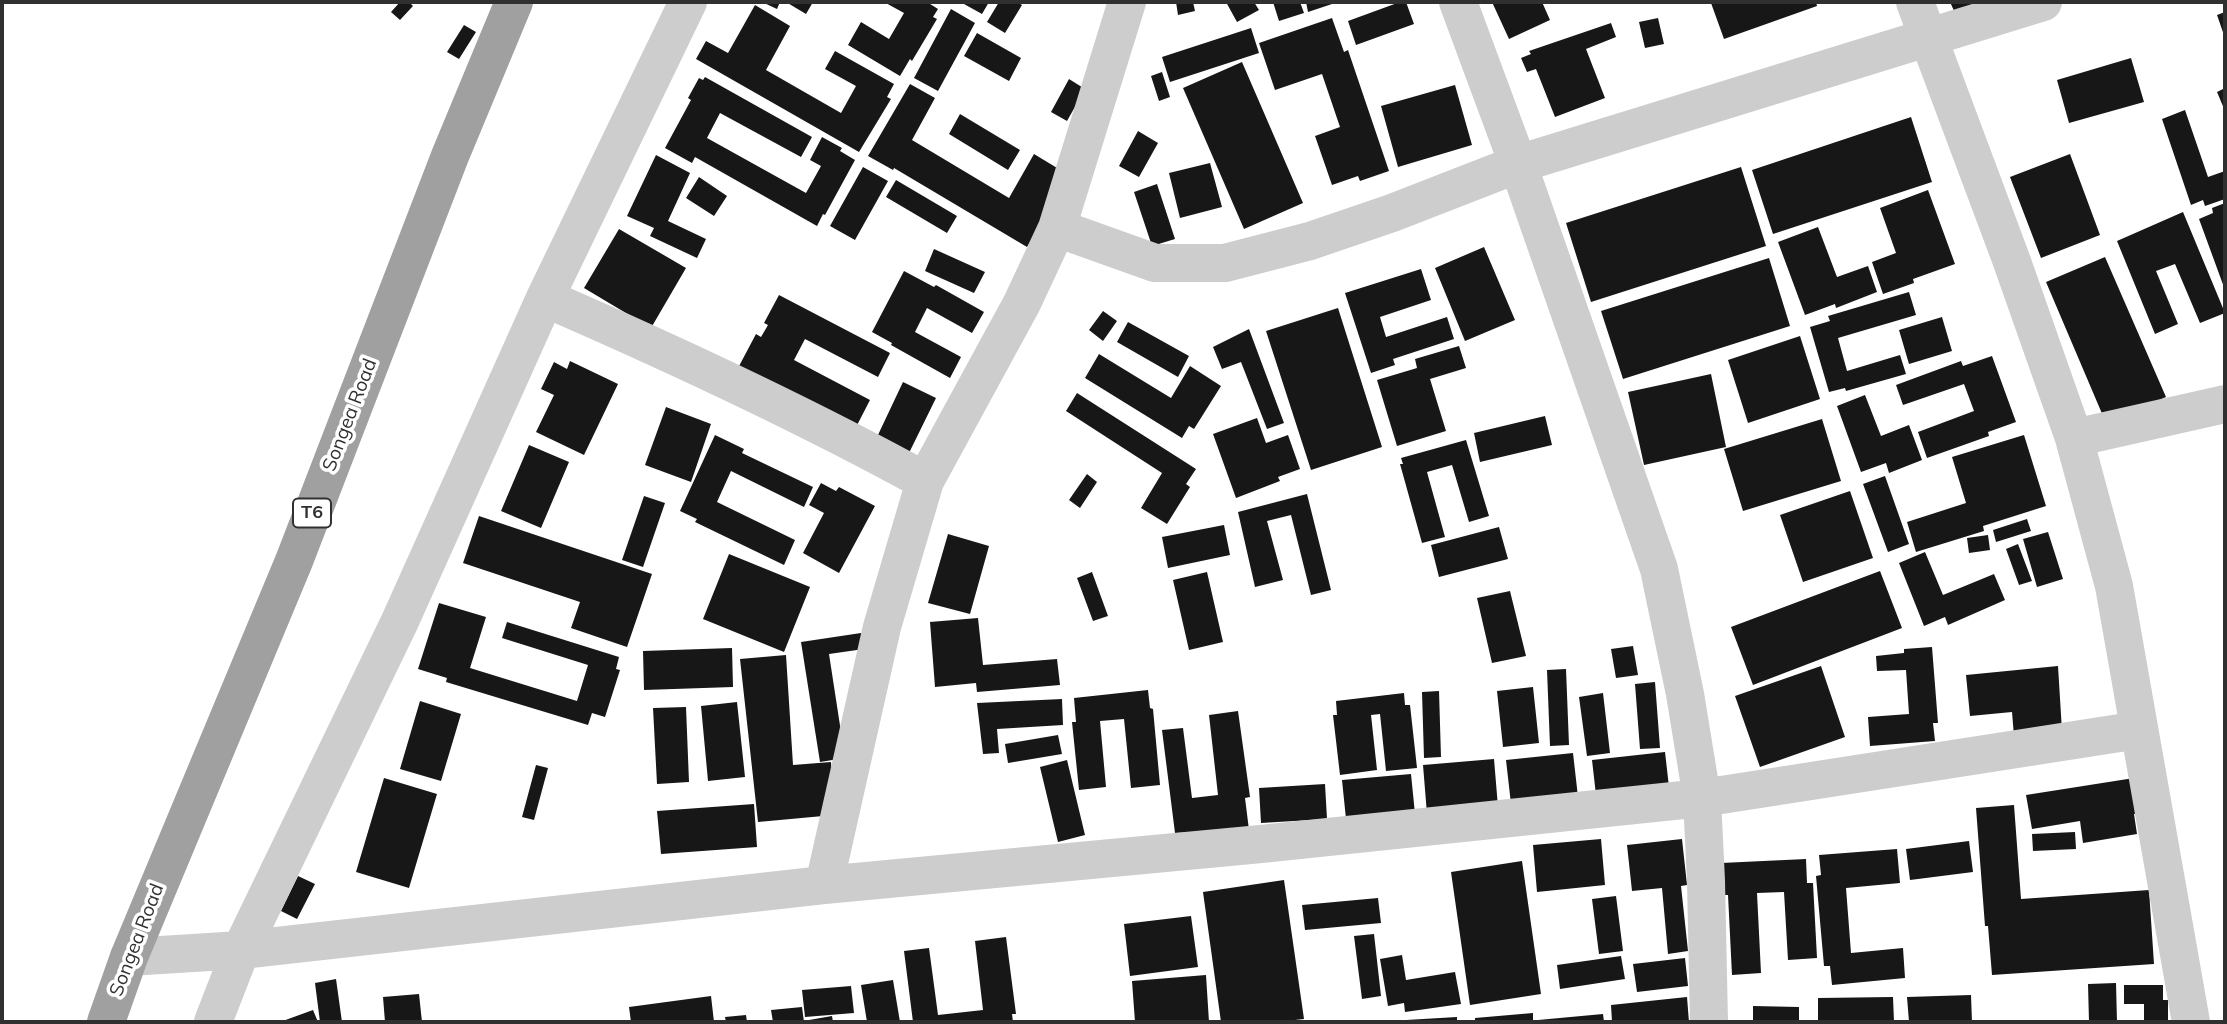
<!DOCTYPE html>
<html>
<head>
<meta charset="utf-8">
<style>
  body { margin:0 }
  #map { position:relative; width:2227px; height:1024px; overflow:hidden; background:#fff; font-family:Mulish,sans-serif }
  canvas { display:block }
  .frame { position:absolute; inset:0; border:4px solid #303030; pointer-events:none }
</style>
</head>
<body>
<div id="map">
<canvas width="2227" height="1024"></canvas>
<div class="frame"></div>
</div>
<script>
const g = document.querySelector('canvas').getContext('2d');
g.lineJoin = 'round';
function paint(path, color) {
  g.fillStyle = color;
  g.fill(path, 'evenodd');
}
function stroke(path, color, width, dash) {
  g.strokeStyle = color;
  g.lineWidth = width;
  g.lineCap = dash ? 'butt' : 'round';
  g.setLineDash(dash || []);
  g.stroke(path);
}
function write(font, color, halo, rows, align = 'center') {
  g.font = font + ' Mulish,sans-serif';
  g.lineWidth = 7;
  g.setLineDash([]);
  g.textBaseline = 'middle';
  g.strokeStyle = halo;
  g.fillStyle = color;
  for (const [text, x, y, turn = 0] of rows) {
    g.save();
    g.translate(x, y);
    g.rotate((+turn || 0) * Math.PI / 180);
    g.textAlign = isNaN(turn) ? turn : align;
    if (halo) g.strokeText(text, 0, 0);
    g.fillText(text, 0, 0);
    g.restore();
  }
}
paint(new Path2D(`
  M400,2H409L413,6L400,20L391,12Z
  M762,2H780L777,9Z
  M786,2H813L806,14Z
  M884,2H927L938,9L933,17L937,19L912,61L910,59L900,76L848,45L861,22L889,39L904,13Z
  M965,2H989L982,14L964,4Z
  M999,2H1017L1022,5L1005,33L987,22Z
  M1176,2H1193L1195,11L1178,15Z
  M1226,2H1254L1259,10L1237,22Z
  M1273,2H1300L1304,13L1279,21Z
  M1306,2H1338L1308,12Z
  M1400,2H1406L1414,24L1356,45L1348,21Z
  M1492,2H1542L1550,20L1509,39Z
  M1715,2H1816L1817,6L1724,39L1711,3Z
  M1950,2H1976L1977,4L1955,13Z
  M755,5L790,26L766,70L841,113L856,86L825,69L835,51L894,84L887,97L891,99L859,152L696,59L706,41L728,53Z
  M951,9L975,23L938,91L914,78Z
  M2225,12V38L2217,15Z
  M1332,18L1344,52L1348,50L1389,171L1360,181L1358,176L1332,185L1315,136L1340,127L1322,74L1275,90L1259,43Z
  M1658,18L1664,44L1645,48L1639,22Z
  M1611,23L1616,37L1586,49L1605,98L1555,117L1536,69L1527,72L1521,58L1531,54L1529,51Z
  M464,25L476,32L459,59L447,52Z
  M1251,28L1259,53L1170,82L1162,57Z
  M977,33L1021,58L1009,81L964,56Z
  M2131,58L2144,102L2069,123L2057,80Z
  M1242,62L1303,203L1244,229L1183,88Z
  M1162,72L1170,97L1159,101L1151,76Z
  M705,77L812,137L801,157L720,113L707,138L806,193L821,166L810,160L822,137L842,148L840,151L855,160L825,215L823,214L817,226L695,157L692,163L665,148L691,100L688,98L699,78L703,80Z
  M1069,79L1085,89L1067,121L1051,112Z
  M910,84L935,98L912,140L1009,198L1034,154L1072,177L1027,247L894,168L893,170L868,156Z
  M1455,85L1472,145L1398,167L1381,106Z
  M2225,88V111L2217,92Z
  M2185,110L2208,177L2225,171V199L2205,206L2203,200L2191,205L2162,119Z
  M960,114L1020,150L1008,170L949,134Z
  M1911,117L1932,182L1773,234L1752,170Z
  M1138,131L1158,143L1139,177L1119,166Z
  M2070,154L2100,235L2041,258L2010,177Z
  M656,155L690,173L668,221L706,239L697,258L650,236L654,228L627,216Z
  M1210,163L1222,207L1180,218L1169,173Z
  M863,167L888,181L855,240L830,226Z
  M1741,167L1766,246L1591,302L1566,223Z
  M699,177L727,196L714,216L686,198Z
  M896,180L957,216L947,233L886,197Z
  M1157,184L1175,239L1152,246L1134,192Z
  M1928,190L1955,264L1913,279L1914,283L1883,294L1872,262L1896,253L1880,208Z
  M2225,203V222L2223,223L2225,230V290L2199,219L2213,213L2212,208Z
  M2183,212L2225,313L2200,323L2175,264L2156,271L2178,324L2155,334L2117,241Z
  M1818,227L1837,277L1868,266L1877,292L1836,308L1835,304L1805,315L1778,242Z
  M619,229L686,268L651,328L584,288Z
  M1484,247L1515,320L1465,341L1435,268Z
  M934,249L985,272L974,293L925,271Z
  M2105,257L2166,397L2106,423L2046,282Z
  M1769,258L1790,326L1623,379L1601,311Z
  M1421,269L1431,300L1380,317L1386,337L1447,317L1454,339L1393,359L1395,365L1371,373L1345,293Z
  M904,271L934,287L936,285L984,312L972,333L927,308L915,332L961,357L950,378L891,345L892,343L872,332Z
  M1909,292L1916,315L1838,338L1847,371L1900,355L1906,374L1846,391L1845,388L1829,392L1810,327L1830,321L1828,316Z
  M779,295L890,353L878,377L805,339L794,360L870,400L853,433L738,368L756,334L761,337L768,325L764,323Z
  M1338,308L1382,447L1311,470L1266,331Z
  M1103,311L1117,321L1103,341L1089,330Z
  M1942,317L1952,351L1909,364L1899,330Z
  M1128,322L1189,356L1178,377L1117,342Z
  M1249,329L1284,423L1267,429L1241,362L1222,369L1213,347Z
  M1800,336L1820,399L1748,423L1728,360Z
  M1459,346L1466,368L1430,379L1446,431L1397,446L1377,380L1417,368L1415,359Z
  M1099,354L1171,398L1190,366L1221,386L1194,429L1189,426L1182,438L1085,378Z
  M1992,356L2016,422L1988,432L1989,436L1927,458L1918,432L1974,411L1964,384L1903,405L1896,385L1961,361L1963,366Z
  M570,361L618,384L584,455L536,432L554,395L541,389L554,362L567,369Z
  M1711,374L1726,447L1644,465L1628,392Z
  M903,382L936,398L909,453L877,437Z
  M1077,393L1196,469L1186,484L1190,487L1167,524L1141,508L1162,473L1066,411Z
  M1865,395L1881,436L1909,425L1922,460L1889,473L1886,463L1861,472L1837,406Z
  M666,407L711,424L691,482L645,465Z
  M1545,416L1552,445L1480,462L1474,433Z
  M1257,418L1266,443L1288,435L1300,469L1278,477L1280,481L1236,498L1213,434Z
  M1822,419L1841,481L1743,511L1724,449Z
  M715,435L744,449L742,453L813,487L804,507L731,471L717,502L795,540L784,565L695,522L697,519L680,511Z
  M2024,435L2046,506L1983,526L1984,531L1916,552L1907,522L1966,503L1952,457Z
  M1466,440L1489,516L1469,522L1452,465L1427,472L1445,537L1422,543L1400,464H1403L1401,458Z
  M529,445L569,462L541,528L501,511Z
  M1087,474L1097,482L1080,508L1069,500Z
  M1885,476L1909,544L1888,552L1863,484Z
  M821,483L836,491L839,487L875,506L839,573L803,553L824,513L809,505Z
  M1850,491L1873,558L1803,582L1780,515Z
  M1307,494L1331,590L1311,595L1291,515L1267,521L1283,580L1255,587L1238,512Z
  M644,496L665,503L643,567L622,560Z
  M479,516L652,574L627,647L571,628L580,602L463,563Z
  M2027,519L2031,531L1996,542L1993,530Z
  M1224,525L1230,555L1168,568L1162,537Z
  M1499,527L1508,559L1439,577L1431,545Z
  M2048,532L2063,579L2037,587L2023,539Z
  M948,534L989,546L970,614L928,603Z
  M1988,535L1990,550L1969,553L1967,538Z
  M2018,544L2032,581L2019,585L2006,549Z
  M1925,552L1943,595L1994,574L2005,600L1948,625L1945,617L1924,626L1899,563Z
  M729,554L810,587L784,652L703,619Z
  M1880,571L1902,628L1753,685L1731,627Z
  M1092,572L1108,616L1093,621L1077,578Z
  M1207,572L1223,642L1189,650L1173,580Z
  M1510,591L1526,656L1492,663L1477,598Z
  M439,603L486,617L470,668L577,701L588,665L502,638L507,622L619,657L616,669L620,670L605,717L592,713L588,725L446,682L447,678L418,669Z
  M978,618L983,665L1057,659L1060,685L977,692L976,683L935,687L930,622Z
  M861,633L864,649L829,654L845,758L820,762L801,642Z
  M1633,646L1638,675L1616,678L1611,649Z
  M1932,647L1938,723H1933L1935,741L1870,746L1868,717L1909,714L1906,670L1877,671L1876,656L1904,653V649Z
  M732,648L733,687L644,690L643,651Z
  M786,655L793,765L831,762L834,815L758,822L740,659Z
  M1821,666L1845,737L1760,767L1735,696Z
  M2058,666L2062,731L2014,736L2012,712L1970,716L1966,675Z
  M1566,669L1569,745L1550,746L1547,670Z
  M1655,682L1660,748L1640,749L1635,684Z
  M1533,687L1539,743L1503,747L1497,691Z
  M1148,690L1150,708L1153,709L1160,785L1131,788L1124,719L1100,721L1106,787L1079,790L1072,722H1076L1074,698Z
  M1439,691L1441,757L1424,758L1422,692Z
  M1404,693L1405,705H1410L1417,768L1386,771L1380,714L1371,715L1377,770L1340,775L1333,715H1337L1336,701Z
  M1603,693L1610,753L1587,756L1579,697Z
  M1062,699L1063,725L997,729L999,753L983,754L977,703Z
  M420,701L461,714L441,781L400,769Z
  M737,702L745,777L708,781L701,706Z
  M686,707L689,782L657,784L653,708Z
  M1238,711L1250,797L1245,798L1249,830L1175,833L1162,730L1183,728L1192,798L1218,795L1209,715Z
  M1058,735L1062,754L1008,763L1005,744Z
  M1665,752L1669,787L1596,795L1592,760Z
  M1573,753L1578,797L1511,804L1506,760Z
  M1494,759L1498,807L1427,814L1423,765Z
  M1067,760L1085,835L1058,842L1040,767Z
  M536,765L548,768L534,820L522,817Z
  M1411,774L1415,814L1346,819L1342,780Z
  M384,778L437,794L409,888L356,872Z
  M2134,778L2140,814H2134L2137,834L2083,843L2080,821L2032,829L2026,795Z
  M1325,784L1327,819L1261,823L1259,788Z
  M754,804L757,847L661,854L657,811Z
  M2014,805L2021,899L2149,890L2154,964L1992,975L1988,926H1985L1976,808Z
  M2075,832L2076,849L2033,851L2032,834Z
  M1601,839L1605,885L1537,892L1533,845Z
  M1682,839L1687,885L1681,886L1688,951L1668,954L1662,888L1632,891L1627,845Z
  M1969,841L1973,872L1910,880L1906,849Z
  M1897,849L1900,883L1846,888L1851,953L1903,948L1905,978L1832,985L1830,966H1824L1816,876L1821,875L1819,855Z
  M1806,859L1807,883H1813L1817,958L1788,960L1784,892L1757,893L1761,973L1732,975L1728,895H1723L1721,863Z
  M1522,861L1541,994L1470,1005L1451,872Z
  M298,876L315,884L297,919L281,911Z
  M1284,880L1304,1019L1277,1022H1221L1203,892Z
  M1616,896L1623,951L1599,954L1592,899Z
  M1378,898L1381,923L1305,930L1302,905Z
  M1191,916L1198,967L1130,976L1124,924Z
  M1374,934L1381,996L1362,999L1354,936Z
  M1006,937L1016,1014H1012L1013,1022H913L904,951L929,948L938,1015L983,1010L975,941Z
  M1402,955L1406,980L1455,972L1461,1004L1405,1012L1404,1003L1388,1006L1380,959Z
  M1621,956L1625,979L1560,989L1557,965Z
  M1685,958L1688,986L1637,992L1633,964Z
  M1206,975L1209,1022H1135L1132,981Z
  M336,979L342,1022H320L315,983Z
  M893,980L900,1022H867L861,985Z
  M2116,983L2117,1022H2089L2088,984Z
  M2124,985H2163V1000H2168V1022H2144V1004H2124Z
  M851,986L854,1013L805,1017L802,990Z
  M419,994L422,1022H385L383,997Z
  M1971,995L1972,1022H1909L1907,997Z
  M711,996L714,1022H631L629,1007Z
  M1687,997L1689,1022H1612L1611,1005Z
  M1893,997L1894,1022H1818V998Z
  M1753,1006L1799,1007V1022H1753Z
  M802,1007L804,1022H773L771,1010Z
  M313,1010L318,1022H280Z
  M1533,1013V1022H1475V1018Z
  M1603,1014L1604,1022H1538V1020Z
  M746,1015L747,1022H726L725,1017Z
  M832,1016L833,1022H810L809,1020Z
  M1457,1017V1022H1406V1020Z`), '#171717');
stroke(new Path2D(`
  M1458,2L1518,164L1659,569L1685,694L1702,798L1706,881L1709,1022
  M1915,2L2011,259L2074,438L2114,586L2191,1022
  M1057,228L1155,263H1225L1310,241L1392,213L1518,164L2043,2
  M545,298C674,354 801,413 925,481
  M2074,438L2225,404
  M824,885L882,627L925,481L1022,303L1057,228L1127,2
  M129,957L241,950L824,885L1261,844L1702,798L2139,730
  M213,1022L241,950L400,621L545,298L688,2`), '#cdcdcd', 38);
stroke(new Path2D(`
  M106,1022L129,957L294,561L450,156L514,2`), '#a0a0a0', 38);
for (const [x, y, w] of [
  [312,513,38]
]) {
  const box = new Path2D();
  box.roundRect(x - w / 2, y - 14.5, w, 29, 5);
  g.fillStyle = '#fff';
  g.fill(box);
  stroke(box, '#303030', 2);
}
write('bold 18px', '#303030', null, [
  ["T6",312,513]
]);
write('19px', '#303030', '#fff', [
  ["Songea Road",350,415,-69],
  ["Songea Road",137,940,-69]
]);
</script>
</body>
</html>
